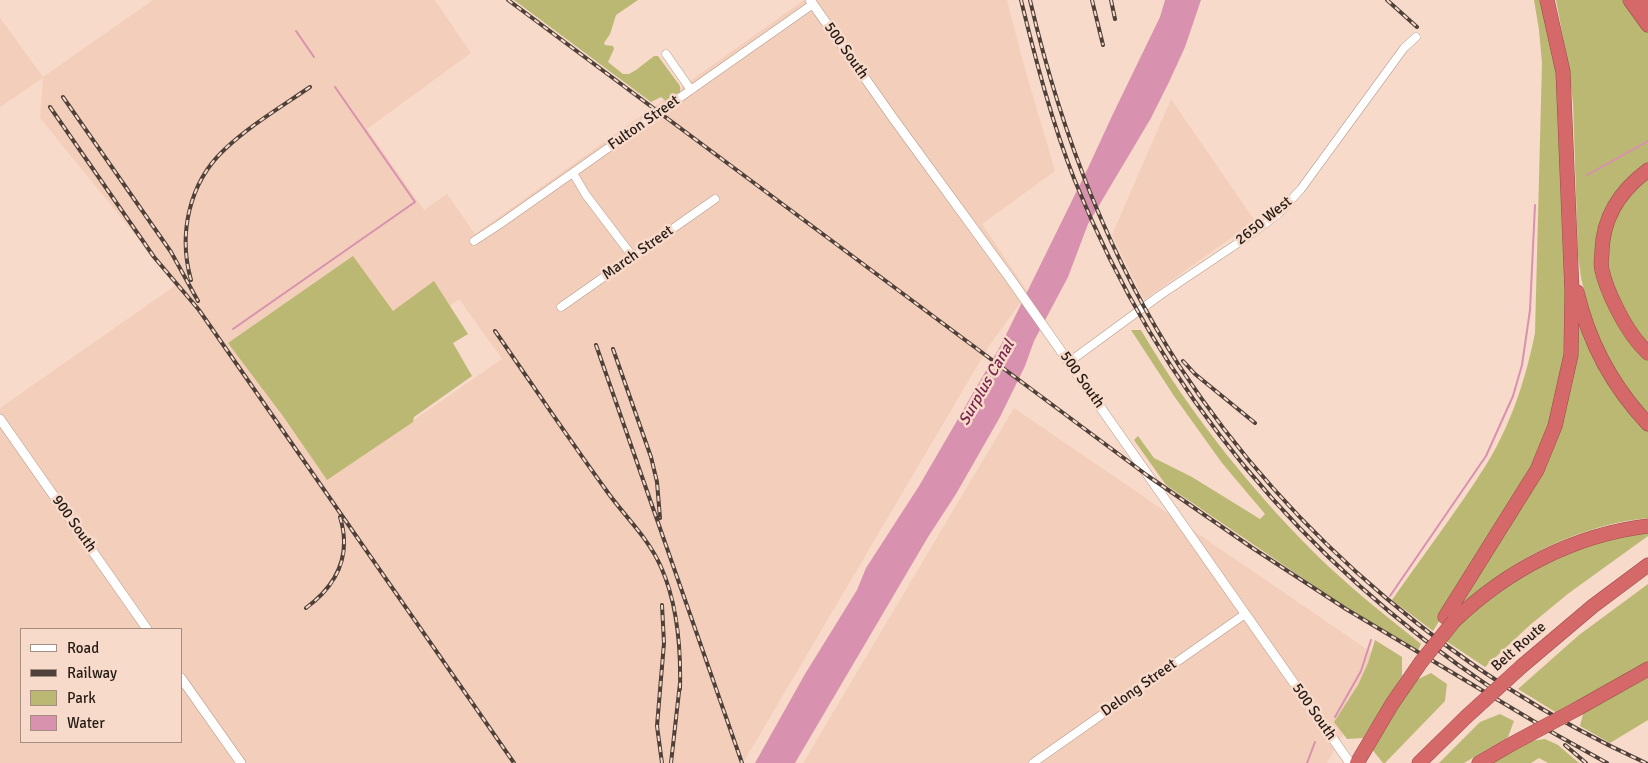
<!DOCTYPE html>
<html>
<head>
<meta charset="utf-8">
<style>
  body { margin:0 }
  #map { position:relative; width:1648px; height:763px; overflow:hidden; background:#f8daca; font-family:Signika,sans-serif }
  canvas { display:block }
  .legend { position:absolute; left:20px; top:628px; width:162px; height:115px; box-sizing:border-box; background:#f8daca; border:1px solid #a48e82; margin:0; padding:6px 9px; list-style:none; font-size:15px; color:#251b15 }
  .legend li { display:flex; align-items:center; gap:10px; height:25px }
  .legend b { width:25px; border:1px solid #a48e82 }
</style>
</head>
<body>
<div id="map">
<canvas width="1648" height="763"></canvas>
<ul class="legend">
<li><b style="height:6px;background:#fff"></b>Road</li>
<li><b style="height:6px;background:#4f4139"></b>Railway</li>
<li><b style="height:14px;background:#bbb873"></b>Park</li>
<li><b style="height:14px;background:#d891af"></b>Water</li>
</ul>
</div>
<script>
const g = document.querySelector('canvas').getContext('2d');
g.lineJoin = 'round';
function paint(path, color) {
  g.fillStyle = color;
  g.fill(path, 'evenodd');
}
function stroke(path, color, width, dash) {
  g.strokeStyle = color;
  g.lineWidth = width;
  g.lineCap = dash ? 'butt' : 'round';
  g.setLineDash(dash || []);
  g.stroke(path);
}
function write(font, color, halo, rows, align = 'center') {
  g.font = font + ' Signika,sans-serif';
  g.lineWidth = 5;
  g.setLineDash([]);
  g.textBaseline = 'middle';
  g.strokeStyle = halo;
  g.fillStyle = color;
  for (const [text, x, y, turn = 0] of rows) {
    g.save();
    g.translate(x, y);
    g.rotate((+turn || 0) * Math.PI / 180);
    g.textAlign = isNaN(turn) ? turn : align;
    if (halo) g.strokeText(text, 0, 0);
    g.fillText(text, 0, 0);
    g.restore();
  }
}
paint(new Path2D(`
  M153,0H435L471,53L367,129L424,210L447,194L475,234L804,0H1007L1021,55L1055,171L982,224L1028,292L989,346L743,763H0V408L176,285L40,118L43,78L0,107V18L43,77ZM459,299L502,359L327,480L233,347L408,336ZM21,629H181V742H21Z
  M1171,99L1255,221L1144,300L1112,235Z
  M1014,408L1384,661L1327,763H803Z`), '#f3ceba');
paint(new Path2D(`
  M514,0H638L616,15L610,34L604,43L605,45L613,46L614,49L608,62L623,74H629L636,70L654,56H658L680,86V92L667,102L661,97L651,102Z
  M1534,0H1544L1558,84L1569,315L1567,350L1558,403L1528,477L1433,631L1392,600C1423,555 1457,511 1486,465C1511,425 1526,378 1535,333L1542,63L1539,30Z
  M1556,0H1626L1648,30V165L1638,172L1596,255L1648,356V419L1613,374L1587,310V302L1581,278L1578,255L1573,103L1568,64Z
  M1648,173V347L1637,334L1609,283L1605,242L1630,188Z
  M353,256L393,311L434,281L468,334L453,343L472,376L414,417L413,422L327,480L282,415L228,343Z
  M1581,321L1648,429V518C1596,523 1541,545 1499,576C1482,589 1466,605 1449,619L1532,486L1576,322Z
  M1131,330H1141C1190,414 1258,499 1328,566C1358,594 1390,619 1421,644L1418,650L1338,602L1166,485L1134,440L1138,436L1154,458L1192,477L1260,519L1265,514L1222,463L1174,396Z
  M1648,527V536L1569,593L1530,625L1485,667L1446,641L1455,628L1502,586L1552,556Z
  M1648,584V662L1557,713L1518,689L1579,635Z
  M1375,640L1402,657V676L1363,738L1347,739L1334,722L1358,685L1368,663Z
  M1431,673L1447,684L1445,701L1385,763H1383L1371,748L1412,682Z
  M1648,675V720L1610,743L1580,726L1584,710Z
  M1500,714L1514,721L1508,737L1464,763H1439L1480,722Z
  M1545,739L1558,745L1579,763H1548L1539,758L1531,763H1486L1523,742Z`), '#bbb873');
paint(new Path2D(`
  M1165,0H1201L1185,47L1169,82L1151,118L1088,224L1068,277L1034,341L1025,366L1000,417L956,494L928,537L795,763H755L805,674L857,590L866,568L919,486L1001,345L1088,168L1112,116L1160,17Z`), '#d891af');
stroke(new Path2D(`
  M296,31L314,57
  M1587,175L1648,141
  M233,329L415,202L335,87
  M1390,596L1486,456L1513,396L1522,365L1530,310L1535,205
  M1335,717L1361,671L1371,640
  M1307,763L1315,742`), '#d891af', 2);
const minor = new Path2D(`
  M666,54L691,90
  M573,173L586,195L633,257
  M474,241L500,224L813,4
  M561,307L715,199
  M1069,362L1159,296L1247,237L1278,214L1301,189L1404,48L1416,37
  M1033,763L1245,614`);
const tertiary = new Path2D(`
  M810,0L893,118L1009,277L1350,763
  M0,419L147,629
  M181,678L241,763`);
const motorway = new Path2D(`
  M1630,0L1648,25
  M1642,0L1648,8
  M1648,170C1621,190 1603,217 1602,251C1602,257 1600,264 1602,270C1605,284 1611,297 1617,309C1625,325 1635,341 1648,353
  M1577,292C1589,343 1612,386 1648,424
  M1445,617L1537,470L1555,426L1571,355L1572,292L1563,72L1547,0
  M1454,621C1507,570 1574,535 1648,526
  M1522,666L1593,606L1648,565
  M1577,709L1648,669
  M1357,763L1392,704
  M1419,763L1466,717
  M1479,763L1508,746`);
stroke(minor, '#b69a8b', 9);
stroke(tertiary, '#b69a8b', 10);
stroke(motorway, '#974d4c', 15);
stroke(minor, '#fff', 8);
stroke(tertiary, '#fff', 9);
stroke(motorway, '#d56869', 14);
const rail = new Path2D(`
  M508,0L1148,476L1251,547L1346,609L1555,734L1607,763
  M1021,0C1036,61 1052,123 1075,181C1160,392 1304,563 1493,689
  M1030,0C1060,129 1108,256 1180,367C1292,538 1461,679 1646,763
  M1092,0L1103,45
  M1111,0L1115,19
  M1387,0L1417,27
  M63,97L171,252L198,301
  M50,107L154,257L199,310L514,763
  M191,280C178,234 189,183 224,150C249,126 281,107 310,87
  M495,331C532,384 568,438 606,490C624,516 648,537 661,567C678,605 681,648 680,689
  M596,345L742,763
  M613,349L651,457L657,482L660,518
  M1183,361L1195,374L1255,423
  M306,608C337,585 352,556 340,517
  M1565,745L1586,763
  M662,763L657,726L664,643L662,605
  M671,763L680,683`);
stroke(rail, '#4f4139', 4);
stroke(rail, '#f8daca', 2, [5.5]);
const motorwayBridge = new Path2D(`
  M1392,704L1421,662L1454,621
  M1466,717L1522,666
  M1508,746L1577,709`);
stroke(motorwayBridge, '#974d4c', 15, []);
stroke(motorwayBridge, '#d56869', 14);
write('15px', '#251b15', '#f8daca', [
  ["500 South",846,51,55],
  ["Fulton Street",644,123,-35],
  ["2650 West",1264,221,-39],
  ["March Street",638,253,-35],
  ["500 South",1082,380,55],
  ["900 South",74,524,55],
  ["Belt Route",1519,647,-41],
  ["Delong Street",1139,688,-35],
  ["500 South",1314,712,55]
]);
write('italic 16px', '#76244e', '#f8daca', [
  ["Surplus Canal",987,383,-60]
]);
</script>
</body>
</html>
